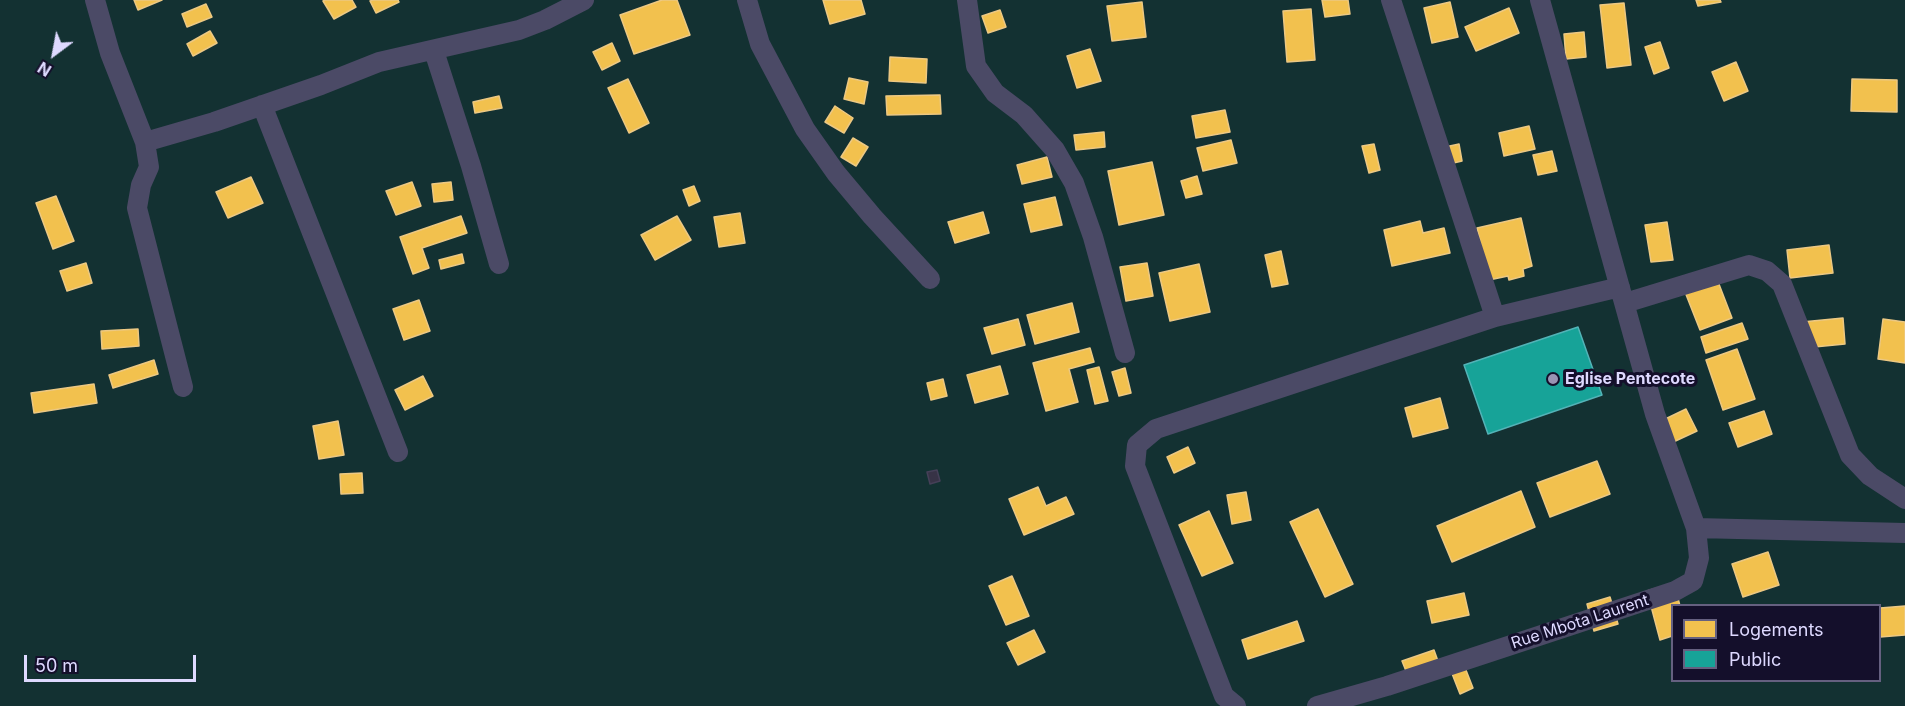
<!DOCTYPE html>
<html>
<head>
<meta charset="utf-8">
<style>
  body { margin:0 }
  #map { position:relative; width:1905px; height:706px; overflow:hidden; background:#181525; font-family:Inter,sans-serif }
  canvas { display:block }
  .legend { position:absolute; left:1671px; top:604px; width:210px; height:78px; box-sizing:border-box; background:#140f2b; border:2px solid #656080; margin:0; padding:8px 10px; list-style:none; font-size:18px; color:#ded9ff }
  .legend li { display:flex; align-items:center; gap:12px; height:30px }
  .legend b { width:30px; border:2px solid #656080 }
  .north { position:absolute; left:24px; top:24px; width:60px; height:60px; -webkit-text-stroke:4px #140f2b; paint-order:stroke; rotate:212deg; font-size:16px; font-weight:700; line-height:24px; text-align:center; color:#ded9ff }
  .north::after { content:''; display:block; margin:auto; width:21px; height:27px; background:#ded9ff; clip-path:polygon(50% 0,100% 100%,50% 72%,0 100%) }
  .scale { position:absolute; left:24px; top:655px; width:172px; height:27px; box-sizing:border-box; border:3px solid #ded9ff; border-top:0; padding-left:8px; font-size:18px; line-height:21px; white-space:nowrap; color:#ded9ff; -webkit-text-stroke:4px #140f2b; paint-order:stroke }
</style>
</head>
<body>
<div id="map">
<canvas width="1905" height="706"></canvas>
<ul class="legend">
<li><b style="height:16px;background:#f2c14e"></b>Logements</li>
<li><b style="height:16px;background:#17a398"></b>Public</li>
</ul>
<div class="north">N</div>
<div class="scale">50 m</div>
</div>
<script>
const g = document.querySelector('canvas').getContext('2d');
g.lineJoin = 'round';
function paint(path, color) {
  g.fillStyle = color;
  g.fill(path, 'evenodd');
}
function stroke(path, color, width, dash) {
  g.strokeStyle = color;
  g.lineWidth = width;
  g.lineCap = dash ? 'butt' : 'round';
  g.setLineDash(dash || []);
  g.stroke(path);
}
function write(font, color, halo, rows, align = 'center') {
  g.font = font + ' Inter,sans-serif';
  g.lineWidth = 6;
  g.setLineDash([]);
  g.textBaseline = 'middle';
  g.strokeStyle = halo;
  g.fillStyle = color;
  for (const [text, x, y, turn = 0] of rows) {
    g.save();
    g.translate(x, y);
    g.rotate((+turn || 0) * Math.PI / 180);
    g.textAlign = isNaN(turn) ? turn : align;
    if (halo) g.strokeText(text, 0, 0);
    g.fillText(text, 0, 0);
    g.restore();
  }
}
paint(new Path2D(`
  M0,0H1905V706H0ZM1672,606H1880V680H1672Z`), '#133132');
const homes = new Path2D(`
  M134,0H162L138,10Z
  M325,0H352L356,7L334,19L323,1Z
  M373,0H398L399,2L376,13L370,1Z
  M662,0H677L690,35L634,54L620,15Z
  M823,0H861L865,14L830,24Z
  M1322,0H1348L1350,14L1325,17Z
  M1696,0H1720L1721,2L1698,6Z
  M1142,2L1146,37L1112,41L1107,6Z
  M1450,2L1458,37L1432,43L1424,8Z
  M1624,3L1631,65L1607,68L1600,5Z
  M206,4L212,17L187,27L182,14Z
  M1509,8L1519,33L1476,51L1465,27Z
  M1311,9L1315,60L1287,62L1283,11Z
  M1000,10L1006,27L988,33L982,16Z
  M210,31L217,43L193,56L187,44Z
  M1584,32L1586,57L1566,59L1564,34Z
  M1660,42L1669,68L1654,74L1645,47Z
  M612,43L620,61L602,70L593,52Z
  M1090,49L1101,81L1077,88L1067,56Z
  M890,57L927,59L926,83L889,81Z
  M1736,62L1748,91L1724,101L1712,72Z
  M849,78L868,82L864,104L844,99Z
  M628,79L649,123L629,133L608,88Z
  M1852,79L1897,80V112L1851,111Z
  M940,95L941,114L887,115L886,96Z
  M499,96L502,108L475,113L473,102Z
  M835,106L853,118L844,133L825,122Z
  M1225,110L1230,132L1196,138L1192,116Z
  M1529,126L1535,149L1504,156L1499,133Z
  M1104,132L1105,147L1076,150L1074,135Z
  M853,138L868,147L856,166L841,157Z
  M1231,140L1237,163L1203,171L1197,148Z
  M1374,144L1380,170L1369,173L1362,146Z
  M1459,144L1462,161L1441,166L1436,149Z
  M1552,151L1557,171L1538,175L1533,155Z
  M1047,157L1052,177L1022,184L1017,165Z
  M1152,162L1164,215L1119,225L1108,171Z
  M1197,176L1202,194L1186,198L1181,181Z
  M251,177L263,203L228,218L216,192Z
  M412,182L421,206L396,215L386,191Z
  M451,182L453,200L434,202L432,184Z
  M694,186L700,201L689,206L683,190Z
  M56,196L74,241L53,249L36,203Z
  M1055,197L1062,225L1031,232L1024,204Z
  M983,212L989,233L955,243L948,222Z
  M740,213L745,243L719,247L714,217Z
  M461,216L467,233L422,248L429,268L413,274L400,237Z
  M677,216L691,240L655,260L641,235Z
  M1521,218L1532,266L1523,269L1524,276L1509,280L1508,276L1489,280L1477,228Z
  M1420,221L1423,233L1444,228L1450,253L1392,266L1384,230Z
  M1667,222L1673,260L1651,262L1645,225Z
  M1829,245L1833,273L1790,278L1787,250Z
  M1281,251L1288,284L1272,287L1265,255Z
  M462,254L464,263L441,269L439,260Z
  M86,263L92,283L67,291L60,271Z
  M1147,263L1153,296L1126,301L1120,267Z
  M1199,264L1210,312L1170,321L1159,273Z
  M1717,279L1732,318L1700,330L1685,292Z
  M419,300L430,331L404,340L393,309Z
  M1072,303L1079,332L1035,344L1027,315Z
  M1843,318L1845,344L1804,348L1802,322Z
  M1018,319L1025,345L992,354L984,328Z
  M1883,319L1905,322V363L1878,359Z
  M1742,323L1748,339L1706,353L1701,337Z
  M138,329L139,346L102,349L101,331Z
  M1090,348L1094,362L1069,369L1078,402L1046,411L1033,363Z
  M1737,349L1755,399L1723,410L1706,360Z
  M154,360L158,374L113,388L109,375Z
  M1000,366L1008,394L975,403L967,375Z
  M1099,367L1108,401L1095,404L1087,370Z
  M1125,368L1131,393L1119,396L1112,372Z
  M423,376L433,396L405,410L395,390Z
  M943,379L947,396L931,400L927,383Z
  M94,384L97,403L34,413L31,393Z
  M1440,398L1448,428L1413,437L1405,408Z
  M1686,409L1697,431L1669,444L1659,422Z
  M1764,411L1772,434L1738,447L1729,423Z
  M338,421L344,455L319,459L313,426Z
  M1188,447L1195,463L1174,473L1167,457Z
  M1597,461L1610,494L1550,517L1537,483Z
  M362,473L363,493L341,494L340,474Z
  M1038,487L1046,506L1066,497L1074,514L1024,535L1009,499Z
  M1521,491L1535,527L1452,562L1437,526Z
  M1246,492L1251,520L1232,524L1227,495Z
  M1318,509L1353,584L1325,597L1290,522Z
  M1209,511L1233,563L1202,576L1179,525Z
  M1768,552L1779,585L1743,597L1732,564Z
  M1012,576L1029,616L1006,625L989,586Z
  M1674,583L1680,606H1672V636L1660,640L1647,591Z
  M1464,593L1469,615L1432,623L1427,601Z
  M1610,597L1618,624L1594,631L1587,604Z
  M1905,606V635L1880,637V608Z
  M1297,621L1304,641L1248,659L1242,640Z
  M1034,630L1045,652L1018,665L1007,643Z
  M1434,650L1443,675L1412,686L1402,661Z
  M1464,665L1473,688L1460,694L1451,671Z`);
paint(homes, '#f2c14e');
stroke(homes, '#ecc883', 1.5);
const public = new Path2D(`
  M1578,327L1602,395L1488,434L1464,365Z`);
paint(public, '#17a398');
stroke(public, '#53b3b7', 1.5);
const building = new Path2D(`
  M937,470L940,481L930,484L927,472Z`);
paint(building, '#373346');
stroke(building, '#454058', 1.5);
stroke(new Path2D(`
  M95,0L110,53L145,142L214,122L321,85L379,62L519,30L545,20L584,0
  M747,0L760,44L805,129L836,173L872,216L930,279
  M967,0L976,66L995,93L1024,115L1055,150L1074,183L1093,237L1125,353
  M1391,0L1495,317
  M1540,0L1655,414L1696,528
  M434,51L471,166L499,264
  M262,105L398,452
  M145,142L149,167L141,185L137,208L183,387
  M1625,303L1749,265L1767,271L1782,284L1850,455L1870,476L1905,499
  M1236,706L1224,696L1135,466L1137,445L1156,429L1495,317L1620,287
  M1317,706L1387,686L1675,591L1693,581L1699,558L1696,528L1905,533`), '#4b4a66', 20);
for (const [x, y, r, color] of [
  [1553,379,6,"#9994b3"]
]) {
  const dot = new Path2D();
  dot.arc(x, y, r, 0, 2 * Math.PI);
  g.fillStyle = color;
  g.fill(dot);
  stroke(dot, '#140f2b', 2);
}
write('bold 16px', '#ded9ff', '#140f2b', [
  ["Eglise Pentecote",1565,379]
], 'left');
write('16px', '#ded9ff', '#140f2b', [
  ["Rue Mbota Laurent",1580,622,-18]
]);
</script>
</body>
</html>
